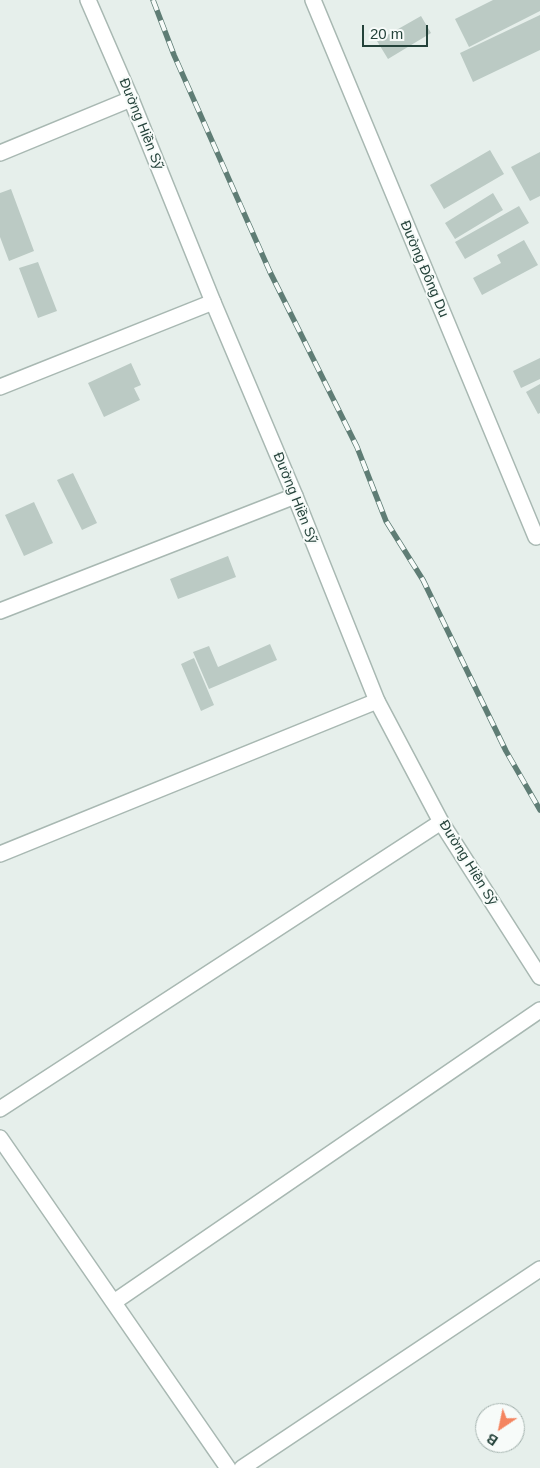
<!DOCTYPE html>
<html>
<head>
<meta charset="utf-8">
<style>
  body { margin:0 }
  #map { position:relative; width:540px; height:1468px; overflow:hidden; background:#e6efeb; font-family:Arial,sans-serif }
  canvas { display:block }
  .north { position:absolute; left:475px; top:1403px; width:50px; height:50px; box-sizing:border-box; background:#f7fbf9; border:1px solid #a3b1ad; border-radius:50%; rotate:214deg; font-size:14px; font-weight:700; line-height:20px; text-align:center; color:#24423a }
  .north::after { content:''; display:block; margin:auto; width:18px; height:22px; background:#f4845f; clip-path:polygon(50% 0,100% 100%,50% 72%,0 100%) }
  .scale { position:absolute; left:362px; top:25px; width:66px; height:22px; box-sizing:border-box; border:2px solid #24423a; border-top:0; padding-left:6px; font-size:15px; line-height:18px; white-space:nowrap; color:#24423a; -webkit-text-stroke:4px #f7fbf9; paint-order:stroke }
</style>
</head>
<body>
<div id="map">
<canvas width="540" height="1468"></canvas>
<div class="north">B</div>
<div class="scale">20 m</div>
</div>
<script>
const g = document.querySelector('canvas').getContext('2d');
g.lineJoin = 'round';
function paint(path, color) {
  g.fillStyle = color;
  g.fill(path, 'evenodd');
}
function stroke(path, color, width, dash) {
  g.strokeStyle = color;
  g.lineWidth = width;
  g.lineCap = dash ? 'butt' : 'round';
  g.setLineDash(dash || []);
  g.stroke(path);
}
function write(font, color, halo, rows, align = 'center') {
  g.font = font + ' Arial,sans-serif';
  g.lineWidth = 4;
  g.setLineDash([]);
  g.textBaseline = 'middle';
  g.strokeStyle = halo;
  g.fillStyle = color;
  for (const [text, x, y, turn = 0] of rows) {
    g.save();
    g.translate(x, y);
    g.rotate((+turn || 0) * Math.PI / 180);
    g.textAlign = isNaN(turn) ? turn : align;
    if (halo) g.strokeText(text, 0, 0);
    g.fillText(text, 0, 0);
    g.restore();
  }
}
paint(new Path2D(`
  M493,0H540V11L469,47L455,19Z
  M540,15V50L473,82L460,53Z
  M421,16L431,33L388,59L377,41Z
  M490,150L504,174L444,209L430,185Z
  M540,152V196L530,201L511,167Z
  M11,189L34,251L9,261L0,237V193Z
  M493,193L503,210L455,239L445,223Z
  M519,206L529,223L465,259L455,242Z
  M524,240L538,265L482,295L473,278L501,263L497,255Z
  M38,262L57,311L38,318L19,268Z
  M540,358V379L521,388L513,371Z
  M131,363L141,385L134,388L140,400L104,417L88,383Z
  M540,384V413L538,414L526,392Z
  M73,473L97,523L82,530L57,480Z
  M34,502L53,543L24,556L5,515Z
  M228,556L236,577L178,599L170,579Z
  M270,644L277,660L209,689L193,652L209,646L218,667Z
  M194,658L214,705L201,711L181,664Z`), '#bbcac4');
const minor = new Path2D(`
  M313,0L536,537L540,535
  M0,153L131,99
  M0,387L213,302
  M0,611L295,496
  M0,854L377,701
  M0,1109L441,822
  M0,1138L228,1468
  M114,1302L540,1010
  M242,1468L540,1269`);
const tertiary = new Path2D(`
  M88,0L131,99L213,302L295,496L377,701L441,822L540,977`);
stroke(minor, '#a8b8b2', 18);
stroke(tertiary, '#a8b8b2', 18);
stroke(minor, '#fff', 15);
stroke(tertiary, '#fff', 15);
const rail = new Path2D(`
  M153,0L174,55L270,272L357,447L386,521L423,580L506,751L540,810`);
stroke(rail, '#5f7d75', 5.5);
stroke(rail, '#f7fbf9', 4, [11]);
write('14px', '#24423a', '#f7fbf9', [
  ["Đường Hiền Sỹ",141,124,68],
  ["Đường Đông Du",424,269,67],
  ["Đường Hiền Sỹ",295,498,68],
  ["Đường Hiền Sỹ",468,863,58]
]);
</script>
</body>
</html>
